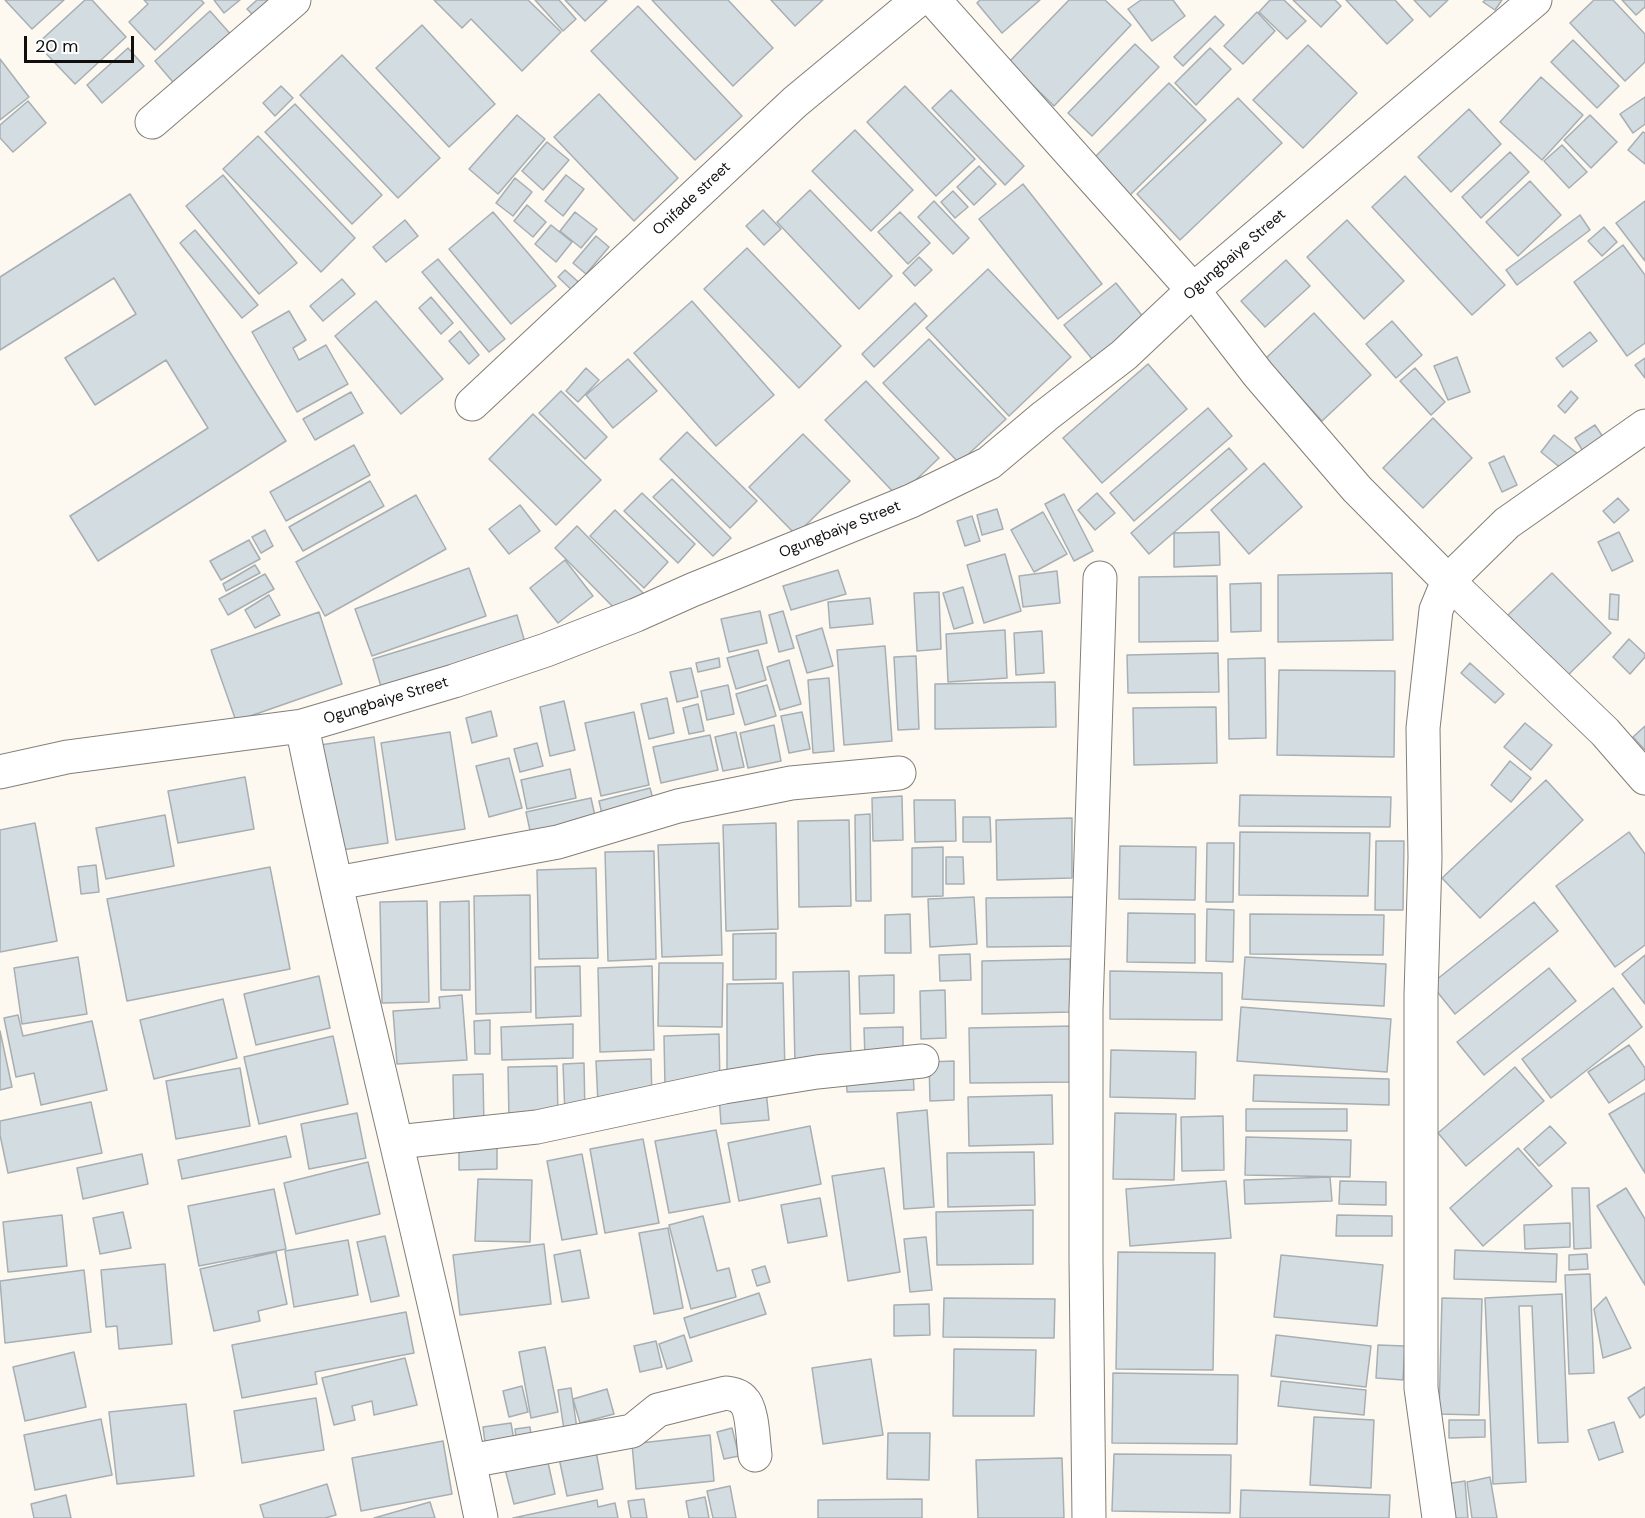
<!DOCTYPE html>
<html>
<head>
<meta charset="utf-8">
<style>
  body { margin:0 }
  #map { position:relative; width:1645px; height:1518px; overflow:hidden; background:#fdf9f1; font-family:"DM Sans",sans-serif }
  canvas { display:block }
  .scale { position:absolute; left:24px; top:36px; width:110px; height:27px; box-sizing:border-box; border:3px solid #100f0d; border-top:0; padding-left:8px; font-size:18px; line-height:21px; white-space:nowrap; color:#100f0d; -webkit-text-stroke:4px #fff; paint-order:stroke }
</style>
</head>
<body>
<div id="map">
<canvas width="1645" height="1518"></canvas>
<div class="scale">20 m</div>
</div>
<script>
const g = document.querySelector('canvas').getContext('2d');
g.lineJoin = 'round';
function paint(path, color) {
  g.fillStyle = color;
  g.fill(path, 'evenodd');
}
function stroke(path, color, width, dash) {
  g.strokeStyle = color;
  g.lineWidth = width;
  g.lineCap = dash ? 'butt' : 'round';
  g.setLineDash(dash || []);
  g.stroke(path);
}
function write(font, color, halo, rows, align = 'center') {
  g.font = font + ' "DM Sans",sans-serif';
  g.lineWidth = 5;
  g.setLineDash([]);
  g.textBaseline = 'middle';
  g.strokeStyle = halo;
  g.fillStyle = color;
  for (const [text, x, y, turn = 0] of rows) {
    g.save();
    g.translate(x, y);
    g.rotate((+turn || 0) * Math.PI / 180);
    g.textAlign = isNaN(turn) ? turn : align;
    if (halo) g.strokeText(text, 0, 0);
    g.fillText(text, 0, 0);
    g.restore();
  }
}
const building = new Path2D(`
  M5,0H64L32,29Z
  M85,0H92L126,37L75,84L37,44Z
  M144,0H201L204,3L155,50L129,22L148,4Z
  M214,0H240L224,13Z
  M257,0H287L262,24L247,9Z
  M434,0H528L561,32L522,71L471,19L462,28Z
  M535,0H559L576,19L563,31Z
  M565,0H607L585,21Z
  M652,0H728L773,48L733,86Z
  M771,0H823L795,26Z
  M980,0H1040L1002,33L977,3Z
  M1069,0H1105L1131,25L1054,106L1009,62Z
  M1141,0H1173L1185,16L1152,41L1128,9Z
  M1270,0H1284L1306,21L1287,39L1259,12Z
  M1293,0H1335L1341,6L1321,27Z
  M1346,0H1395L1413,20L1387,44Z
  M1414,0H1448L1430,17Z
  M1485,0H1502L1495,10L1483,2Z
  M1594,0H1613L1645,34V62L1625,81L1570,23Z
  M1622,0H1645V7L1636,15Z
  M638,6L742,116L695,160L591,51Z
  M210,11L234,38L178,88L155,61Z
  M1257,12L1275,31L1243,64L1224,46Z
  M1215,16L1224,25L1183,66L1174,57Z
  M422,25L495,104L449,147L376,68Z
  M1573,40L1619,86L1597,108L1551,62Z
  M1135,44L1159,67L1092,136L1068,113Z
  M1308,45L1357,93L1303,148L1253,100Z
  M128,48L144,66L102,103L87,85Z
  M1210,48L1231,69L1196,105L1175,83Z
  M342,55L440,158L398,198L300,95Z
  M0,59L29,97L0,120Z
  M1541,77L1583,115L1542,160L1500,122Z
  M1169,83L1206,120L1128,197L1092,160Z
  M281,86L293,98L275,116L263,103Z
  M905,86L975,159L936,196L867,122Z
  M951,90L1024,166L1005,185L932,108Z
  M599,94L678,178L634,221L554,137Z
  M1645,97V124L1633,133L1620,114Z
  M1238,98L1282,143L1180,240L1137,194Z
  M28,101L46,123L13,152L0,138V125Z
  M295,104L382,195L352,224L265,132Z
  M1469,109L1501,144L1451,192L1418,157Z
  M517,115L545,139L498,194L469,169Z
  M1590,115L1617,142L1591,168L1564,140Z
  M855,130L913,190L871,231L812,171Z
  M1643,132L1645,133V164L1628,150Z
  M258,136L355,238L321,272L223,169Z
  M547,142L569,160L543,190L522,171Z
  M1562,145L1587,172L1569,188L1544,161Z
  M1510,152L1529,172L1481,218L1462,197Z
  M979,166L996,184L974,205L957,187Z
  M223,175L297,263L259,294L186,206Z
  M566,175L584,189L563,216L545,201Z
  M1405,176L1505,285L1472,315L1372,207Z
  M515,178L532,192L513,216L496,203Z
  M1530,181L1561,215L1518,256L1486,222Z
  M1023,184L1102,284L1058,319L979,219Z
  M810,190L892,276L859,309L777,222Z
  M953,191L968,207L955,218L941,202Z
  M130,194L286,441L98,561L70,516L208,428L166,360L95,405L65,358L136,314L114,278L0,350V277Z
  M934,201L969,238L953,254L918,217Z
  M1645,201V261L1616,223Z
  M527,205L546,222L533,237L514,221Z
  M763,210L781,229L764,245L746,226Z
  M493,212L556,286L511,324L449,249Z
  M575,212L597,229L581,248L560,231Z
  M900,212L930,243L908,264L878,232Z
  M1580,215L1590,230L1517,285L1506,270Z
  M405,220L418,236L386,262L373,247Z
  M1347,220L1404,281L1364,319L1307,257Z
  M551,225L572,242L556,262L535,244Z
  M1604,227L1617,242L1602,256L1588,241Z
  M195,230L258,305L242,318L180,243Z
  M596,236L609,247L586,274L573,263Z
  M1623,245L1645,275V343L1627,356L1574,282Z
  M747,248L841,346L799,388L704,289Z
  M919,257L932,270L915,286L903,273Z
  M438,259L505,339L489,352L422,272Z
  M1286,260L1310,286L1265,327L1241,301Z
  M988,269L1071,357L1009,416L926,328Z
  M565,270L584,287L577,295L558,277Z
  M342,279L355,294L323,321L310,306Z
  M1116,283L1144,318L1093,360L1064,325Z
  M431,297L453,323L441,334L419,308Z
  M376,301L443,379L401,414L335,336Z
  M692,301L774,395L716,446L634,353Z
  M915,303L927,316L874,367L862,354Z
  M289,311L306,340L293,348L299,360L326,345L348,384L297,412L252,332Z
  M1314,313L1371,375L1322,421L1265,359Z
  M1392,321L1422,355L1396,378L1366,344Z
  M460,331L479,355L469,364L449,341Z
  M1590,332L1597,341L1563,367L1556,358Z
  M929,339L1006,419L959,463L883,383Z
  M1457,357L1470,392L1448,400L1434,366Z
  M1645,358V378L1635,365Z
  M628,359L657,391L613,428L586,395Z
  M1148,364L1187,409L1102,483L1063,438Z
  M586,368L599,380L578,402L566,391Z
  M1415,368L1445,402L1431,415L1400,381Z
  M866,381L939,458L898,497L825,420Z
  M561,391L607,437L585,459L539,413Z
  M1571,391L1578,398L1565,413L1558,406Z
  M351,392L363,413L315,440L303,419Z
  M1208,408L1232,436L1134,521L1110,493Z
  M533,414L601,480L556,525L489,459Z
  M1433,418L1472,458L1423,508L1383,468Z
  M1595,425L1605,440L1584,453L1575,438Z
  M687,432L757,501L730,528L660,459Z
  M803,434L850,481L796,535L749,487Z
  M1554,435L1582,457L1568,474L1541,452Z
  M354,445L370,475L286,521L270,492Z
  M1229,448L1247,469L1149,554L1131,533Z
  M1504,456L1517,485L1502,492L1489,463Z
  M1264,463L1302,507L1249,554L1211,510Z
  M672,479L731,538L713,556L653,497Z
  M370,481L384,506L303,551L289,527Z
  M642,493L695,544L678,563L624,511Z
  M1097,493L1115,513L1095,530L1078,510Z
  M1064,494L1093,551L1074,561L1045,504Z
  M416,495L446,549L325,616L296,562Z
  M1618,498L1629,510L1614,523L1603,511Z
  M520,505L540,531L509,554L489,529Z
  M997,509L1003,529L982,535L977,515Z
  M615,510L668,562L644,588L590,536Z
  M1043,512L1067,554L1034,572L1011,530Z
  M972,516L980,541L965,546L957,521Z
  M577,526L645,595L623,617L555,548Z
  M265,530L273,546L261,553L252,537Z
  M1219,532L1220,565L1174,567V533Z
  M1619,532L1633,561L1612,571L1598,542Z
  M249,540L260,559L221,580L210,561Z
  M1005,554L1021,611L984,623L967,565Z
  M565,560L593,596L558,623L530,588Z
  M255,565L260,573L226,591L223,584Z
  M469,568L486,616L372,656L355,609Z
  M838,570L846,594L791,610L783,586Z
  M1057,571L1060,603L1023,607L1019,576Z
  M1392,573L1393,640L1278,642V575Z
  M1552,573L1611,633L1567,676L1508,615Z
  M265,574L274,589L228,615L219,599Z
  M1217,576L1218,641L1139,642V577Z
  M1261,583V631L1231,632L1230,584Z
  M963,587L973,623L954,629L943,593Z
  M939,592L941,649L917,651L914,593Z
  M1610,594L1619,595L1618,620L1609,619Z
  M269,595L280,615L255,628L245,610Z
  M870,598L873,624L830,628L828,602Z
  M760,611L767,643L729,652L721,619Z
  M783,611L794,648L779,652L769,615Z
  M319,612L342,684L236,721L211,650Z
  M517,615L526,646L382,690L373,659Z
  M822,628L833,666L807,673L796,636Z
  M1005,630L1007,678L948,682L946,634Z
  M1042,631L1044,673L1016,675L1014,633Z
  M1629,639L1645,654V657L1630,674L1613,657Z
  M885,646L892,741L844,745L837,650Z
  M758,650L766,680L736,689L727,658Z
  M1218,653L1219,692L1128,693L1127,655Z
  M916,656L919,729L898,730L894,657Z
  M719,658L720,667L698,672L696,663Z
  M1265,658L1266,738L1229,739L1228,659Z
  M789,660L801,704L780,710L767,667Z
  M1470,663L1504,694L1495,703L1461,673Z
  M691,668L698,697L677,702L670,672Z
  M1279,670L1395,671L1394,757L1277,755Z
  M829,678L834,751L813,753L808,680Z
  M1055,682L1056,727L935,729V684Z
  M728,685L734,714L707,720L701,691Z
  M767,685L776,716L745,725L736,694Z
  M667,698L674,733L649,739L641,704Z
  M564,701L575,750L550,756L540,707Z
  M698,704L704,731L689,734L683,708Z
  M1216,707L1217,763L1134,765L1133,708Z
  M491,711L497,736L472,743L466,718Z
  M634,712L649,785L601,796L585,723Z
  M802,712L810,749L789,753L781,716Z
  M1525,723L1552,745L1531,770L1504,747Z
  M774,725L781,761L748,768L740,733Z
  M1645,726V750L1633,737Z
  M450,732L465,829L396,840L381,743Z
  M736,732L744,767L723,771L715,737Z
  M710,735L718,770L661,783L653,747Z
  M374,737L388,843L335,851L320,745Z
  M537,743L543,766L520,772L514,749Z
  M509,758L522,808L489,817L476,766Z
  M1510,761L1531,778L1511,802L1491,785Z
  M570,769L576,798L527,809L521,780Z
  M245,777L254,829L178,843L168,791Z
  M1546,780L1583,820L1480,918L1442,878Z
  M650,788L656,810L604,823L599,801Z
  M1240,795L1391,797L1390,827L1239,826Z
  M902,796L903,840L873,841L872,798Z
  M591,798L597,825L532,840L526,812Z
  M914,800H955L956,841L915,842Z
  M870,814L871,901H856L855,815Z
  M165,815L174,866L106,879L96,828Z
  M963,817H990L991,842H963Z
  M1072,818V878L997,880L996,820Z
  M849,820L851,906L799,907L798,821Z
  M35,823L57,941L0,952V830Z
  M776,823L778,929L726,931L723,825Z
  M1240,832L1370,833L1368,896L1239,895Z
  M1629,832L1645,854V945L1615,967L1556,886Z
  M1376,841H1404L1403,910H1375Z
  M719,843L722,955L662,957L658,845Z
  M1207,843H1234L1233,902H1206Z
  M1120,846L1196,847L1195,900L1119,899Z
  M943,847V896L912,897V848Z
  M654,851L656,959L608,961L605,852Z
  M946,857H963L964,884H946Z
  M96,865L99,892L81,894L78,867Z
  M270,867L290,969L127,1001L107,899Z
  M596,868L598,958L539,959L537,870Z
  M530,895L531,1012L476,1014L474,896Z
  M974,897L977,944L930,947L928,899Z
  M1075,897L1076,946L987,947L986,898Z
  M427,901L429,1002L382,1003L380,902Z
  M469,901L470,990H441L440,902Z
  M1534,902L1558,931L1455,1014L1431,984Z
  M1207,909L1234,910L1233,962L1206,961Z
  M1128,913L1195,914V963L1127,962Z
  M910,914L911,953H885V915Z
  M1250,914L1384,915L1383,955L1250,954Z
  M776,933V979L733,980V934Z
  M970,954L971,980L940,981L939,955Z
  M1645,955V1004L1622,974Z
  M78,957L87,1014L22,1024L14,968Z
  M1245,957L1386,964L1384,1006L1242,999Z
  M1070,959L1071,1012L982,1014V961Z
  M659,963H723L722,1027L658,1026Z
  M580,966L581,1016L536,1018L535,967Z
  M652,966L654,1050L600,1052L598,968Z
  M1549,968L1576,1001L1484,1075L1457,1042Z
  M849,971L851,1065H795L793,972Z
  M1110,971L1222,973V1020L1110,1019Z
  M894,975V1013L860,1014L859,976Z
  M319,976L330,1028L256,1045L244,994Z
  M783,983L785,1075L727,1076V984Z
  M1613,988L1642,1027L1551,1098L1522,1059Z
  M945,990L946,1038L921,1039L920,991Z
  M462,995L467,1060L397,1064L393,1011L440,1008L439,997Z
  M223,999L237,1058L154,1079L140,1020Z
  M1241,1007L1391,1019L1387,1072L1237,1061Z
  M18,1015L23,1036L92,1021L107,1090L41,1105L34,1073L16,1077L4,1018Z
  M490,1020V1054H475L474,1021Z
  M573,1024V1058L502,1060L501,1027Z
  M1075,1026V1082L970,1083L969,1028Z
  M903,1027V1058L865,1059L864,1028Z
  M0,1031L12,1087L0,1090Z
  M719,1034L720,1085L665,1087L664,1036Z
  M333,1036L348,1104L259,1124L244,1057Z
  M1629,1045L1645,1068V1079L1609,1103L1588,1072Z
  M1111,1050L1196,1052L1195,1099L1110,1097Z
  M651,1059L652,1101L598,1103L596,1061Z
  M954,1061V1100L930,1101L929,1062Z
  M584,1063L585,1115H565L563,1064Z
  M557,1066L558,1119L509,1121L508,1067Z
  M1515,1067L1544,1101L1466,1166L1438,1133Z
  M240,1068L250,1126L176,1139L166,1081Z
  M913,1071L914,1090L847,1092L846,1072Z
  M483,1074L484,1129L454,1130L453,1075Z
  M1254,1075L1389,1079V1105L1253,1101Z
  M766,1090L769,1120L721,1124L719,1095Z
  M1645,1093V1173L1609,1114Z
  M1052,1095L1053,1144L969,1146L968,1097Z
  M91,1102L102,1153L8,1173L0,1135V1121Z
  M1246,1109H1347V1131H1246Z
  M927,1110L934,1207L904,1209L897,1113Z
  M357,1113L366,1158L309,1169L301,1124Z
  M1115,1113L1176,1114L1174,1180L1113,1179Z
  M1223,1116L1224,1170L1182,1171L1181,1117Z
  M810,1126L821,1184L739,1201L728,1143Z
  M1550,1126L1566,1143L1539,1166L1524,1149Z
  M716,1130L730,1202L669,1213L655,1141Z
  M286,1136L291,1157L182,1179L178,1160Z
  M1246,1137L1351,1140L1350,1177L1245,1175Z
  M497,1139V1169L459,1170V1140Z
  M643,1139L659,1223L605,1233L590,1149Z
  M1518,1148L1552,1186L1483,1246L1450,1208Z
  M1034,1152L1035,1205L948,1207L947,1153Z
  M142,1154L148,1184L83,1199L77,1168Z
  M582,1154L597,1234L562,1240L547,1161Z
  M368,1162L380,1214L296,1234L284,1183Z
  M884,1168L900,1272L848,1281L832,1176Z
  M1330,1177L1332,1201L1245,1204L1244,1180Z
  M478,1179L532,1180L530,1242L475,1241Z
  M1226,1181L1231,1238L1130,1246L1126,1189Z
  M1340,1181L1386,1182V1205L1339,1204Z
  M1572,1188H1589L1591,1248L1574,1249Z
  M1626,1188L1645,1219V1285L1597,1206Z
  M274,1189L286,1249L199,1266L188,1206Z
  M820,1198L827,1236L788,1243L781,1205Z
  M1033,1210V1264L937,1265L936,1212Z
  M123,1212L131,1248L100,1254L93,1218Z
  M62,1215L67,1266L8,1272L3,1222Z
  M1337,1215L1392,1216V1236H1336Z
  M703,1216L717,1271L729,1268L736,1297L691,1309L669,1225Z
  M1570,1223V1247L1525,1249L1524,1225Z
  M668,1228L683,1308L654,1314L639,1233Z
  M385,1236L399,1296L371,1302L357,1242Z
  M926,1237L932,1290L910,1292L904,1239Z
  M348,1240L358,1295L294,1307L285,1251Z
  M544,1244L551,1304L460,1315L453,1255Z
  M580,1250L589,1298L562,1302L554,1255Z
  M1455,1250L1557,1254L1556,1282L1454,1279Z
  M276,1252L287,1304L258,1311L260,1321L214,1331L200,1269Z
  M1118,1252L1215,1253L1213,1370L1116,1369Z
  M1587,1254L1588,1269L1569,1270V1255Z
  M1281,1255L1383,1265L1377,1326L1274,1317Z
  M165,1264L172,1344L119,1349L117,1326L106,1327L101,1270Z
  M765,1266L770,1282L757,1286L752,1270Z
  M84,1270L91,1332L5,1343L0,1281Z
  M1590,1274L1594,1373L1569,1374L1565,1275Z
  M759,1293L766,1314L690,1338L684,1318Z
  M1562,1294L1568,1442L1538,1443L1532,1306H1519L1526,1482L1493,1484L1485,1298Z
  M1606,1297L1631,1348L1603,1358L1594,1309Z
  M944,1298L1055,1299L1054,1338L943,1337Z
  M1442,1298L1482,1299L1479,1415L1439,1414Z
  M929,1304L930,1335L894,1336V1305Z
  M406,1312L414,1353L315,1372L317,1384L242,1398L232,1345Z
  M684,1335L692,1361L667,1369L659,1344Z
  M1276,1335L1371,1346L1366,1387L1271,1376Z
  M656,1341L662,1367L640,1372L634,1346Z
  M1378,1345L1405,1346L1403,1380L1376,1378Z
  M545,1347L558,1412L531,1418L519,1352Z
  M954,1349L1036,1350L1034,1416H953Z
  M74,1352L86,1407L25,1421L13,1367Z
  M405,1358L417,1405L374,1415L372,1401L352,1406L355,1420L334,1425L322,1378Z
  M871,1359L883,1435L823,1444L812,1368Z
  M1113,1373L1238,1375L1237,1444L1112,1443Z
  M1281,1381L1366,1390L1364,1415L1278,1406Z
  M522,1386L528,1412L509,1417L503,1391Z
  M1645,1387V1414L1640,1418L1628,1398Z
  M571,1388L578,1435L565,1436L558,1390Z
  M607,1389L614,1414L580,1423L573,1399Z
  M316,1398L324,1450L242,1463L234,1411Z
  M186,1404L194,1476L117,1484L109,1412Z
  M1314,1417L1374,1420L1371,1488L1310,1485Z
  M101,1419L112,1475L35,1490L24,1435Z
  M1449,1420H1485V1437L1449,1438Z
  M1614,1422L1623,1452L1599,1460L1588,1430Z
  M511,1423L515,1446L486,1450L483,1427Z
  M530,1427L532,1443L517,1445L515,1429Z
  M732,1428L739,1456L724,1459L717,1432Z
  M888,1433H930L929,1480L887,1479Z
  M710,1435L714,1481L636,1489L632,1444Z
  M443,1441L452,1494L361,1511L352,1458Z
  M596,1451L603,1489L567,1496L559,1458Z
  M1114,1454L1231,1455L1230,1513L1112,1511Z
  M547,1458L555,1494L514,1504L505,1469Z
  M1062,1458L1064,1518H978L976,1460Z
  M1490,1477L1497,1518H1472L1467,1482Z
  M1465,1481L1468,1518H1443L1440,1485Z
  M327,1484L336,1515L325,1518H264L260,1505Z
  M730,1486L736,1518H713L707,1491Z
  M1241,1490L1390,1495L1389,1518H1240Z
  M66,1495L71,1518H34L31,1504Z
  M705,1497L709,1518H689L686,1501Z
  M644,1499L647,1518H631L628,1501Z
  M922,1499V1518H818V1500Z
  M597,1500L598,1507L615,1503L618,1518H513Z
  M430,1502L435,1518H374Z`);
paint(building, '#d3dce0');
stroke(building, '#a7afb3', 1.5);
const street = new Path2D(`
  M934,0L1193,290L1258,374L1357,489L1448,581L1605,732L1645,778
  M152,122L294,0
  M472,404L795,102L918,0
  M302,726C356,992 427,1253 481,1518
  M0,772L67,757L302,726L454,681L546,650L636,615L692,590L911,501L989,463L1045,416L1124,355L1193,290L1535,0
  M337,883L558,842L678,806L791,783L899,773
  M397,1142L537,1127L724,1087L817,1072L922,1061
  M470,1461L632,1431L658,1410L726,1393C732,1394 739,1395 743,1400C753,1409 753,1442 755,1455
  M1089,1518L1086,1261V1009L1100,578
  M1439,1518L1421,1388V995L1425,858L1423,728L1436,610L1448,581L1507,523L1645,426`);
stroke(street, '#837f78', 35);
stroke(street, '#fff', 33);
write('15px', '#100f0d', '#fff', [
  ["Onifade street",692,199,-43],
  ["Ogungbaiye Street",1235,255,-41],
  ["Ogungbaiye Street",840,530,-22],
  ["Ogungbaiye Street",386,701,-17]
]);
</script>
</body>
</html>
